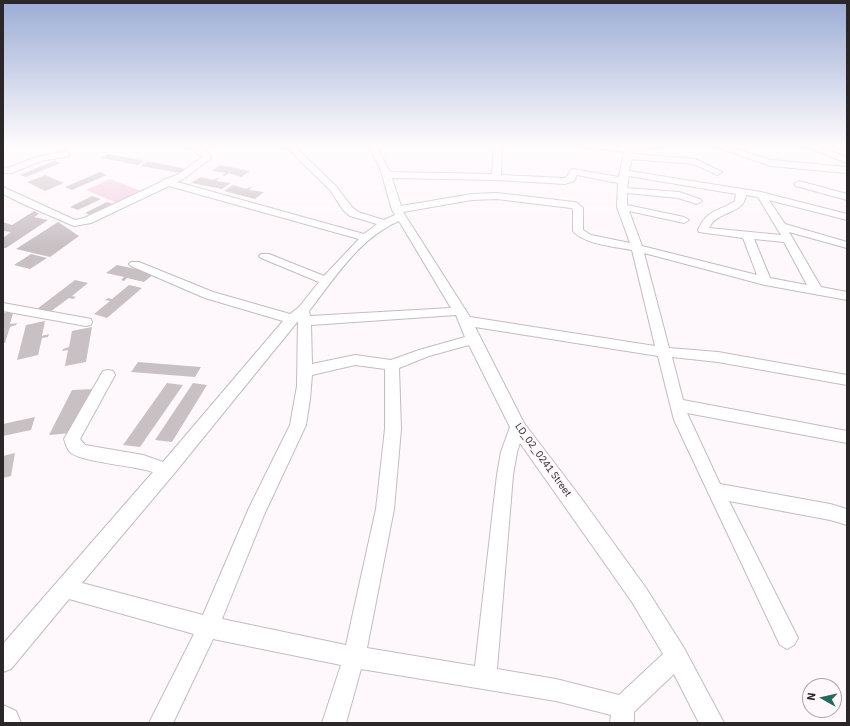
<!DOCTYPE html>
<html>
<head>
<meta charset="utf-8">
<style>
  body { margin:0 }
  #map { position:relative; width:850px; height:726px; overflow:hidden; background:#fef7fb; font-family:"IBM Plex Sans",sans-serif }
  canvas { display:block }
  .frame { position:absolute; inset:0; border:4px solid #2b2729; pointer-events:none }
  .north { position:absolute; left:802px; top:678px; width:40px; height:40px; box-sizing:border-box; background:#fef7fb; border:1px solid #aaa4a7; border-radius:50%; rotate:278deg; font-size:11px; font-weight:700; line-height:16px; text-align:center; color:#2b2729 }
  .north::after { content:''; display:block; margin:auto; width:14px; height:18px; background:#256a5d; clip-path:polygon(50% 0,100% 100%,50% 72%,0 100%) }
</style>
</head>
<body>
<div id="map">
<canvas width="850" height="726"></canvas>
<div class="frame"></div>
<div class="north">N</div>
</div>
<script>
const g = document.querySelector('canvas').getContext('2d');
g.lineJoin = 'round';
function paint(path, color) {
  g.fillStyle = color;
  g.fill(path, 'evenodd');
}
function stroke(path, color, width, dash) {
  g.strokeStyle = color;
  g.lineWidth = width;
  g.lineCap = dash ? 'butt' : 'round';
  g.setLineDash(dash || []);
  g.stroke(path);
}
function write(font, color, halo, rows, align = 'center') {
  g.font = font + ' "IBM Plex Sans",sans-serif';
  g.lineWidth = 3.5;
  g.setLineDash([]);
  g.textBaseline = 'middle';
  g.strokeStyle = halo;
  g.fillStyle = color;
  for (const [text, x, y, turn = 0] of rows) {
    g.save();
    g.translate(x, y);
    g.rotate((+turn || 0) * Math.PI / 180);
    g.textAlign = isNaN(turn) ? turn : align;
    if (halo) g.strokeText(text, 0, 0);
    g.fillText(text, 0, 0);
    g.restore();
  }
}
paint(new Path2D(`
  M110,179L141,191L117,203L86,190Z`), '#f3cee1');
paint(new Path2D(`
  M108,154L145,161L138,165L101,158Z
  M54,161L61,163L26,177L20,175Z
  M148,161L187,169L180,173L141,166Z
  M220,165L250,171L241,177L229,173L225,176L222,175L226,173L212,171Z
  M100,172L107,175L72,190L65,187Z
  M45,175L64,183L45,191L27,182Z
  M201,177L213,180L217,178H220L216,181L231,183L222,189L191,183Z
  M233,185L246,189L250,187H252L249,190L264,192L255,199L224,191Z
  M92,196L101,199L78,210L70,207Z
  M107,202L116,205L93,216L85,213Z
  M34,211L39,214L34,217L48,220L6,248H3V238L11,232L3,231V222L12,225Z
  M58,222L79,236L50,257L16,249Z
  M31,254L47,258L30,269L14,265Z
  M117,265L155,273L144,282L127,278L124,281L121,280L124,277L106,273Z
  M75,280L88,283L72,296L76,297L73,299L69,298L50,312L37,309Z
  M129,285L142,288L107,318L94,314L110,301L105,300L108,298L112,299Z
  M14,310L10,324L17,323L16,325L10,327L5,343H3V313Z
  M45,321L42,336L49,334L48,337L42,338L38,355L17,360L26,325Z
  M92,327L86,362L65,366L68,350L62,351L63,349L69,347L72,331Z
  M138,362L201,367L195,377L131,372Z
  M167,383L183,385L140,447L123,445Z
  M193,383L207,385L172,442L155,440Z
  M94,389L72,433L49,435L72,390Z
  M35,417L31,430L3,436V424Z
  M15,453L11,476L3,478V456Z`), '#c9c0c4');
const minor = new Path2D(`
  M186,145C196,145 208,148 211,158L185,178L177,182L364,234L377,224L350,216L343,210L330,190L284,145H293L336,186L351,206L358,212L384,220L395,215L392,210L380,168L368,145H376L390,172L492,174L494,145H502L501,175L564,178L567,177L570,170L573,169L619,177L624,152L585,147L581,145L625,147L626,145H666L662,147L633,149V154L695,159L722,172L718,175L693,164L632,159L629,171L761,192L847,214V220L769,200L785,224L847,242V248L789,232L821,287L847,292V300L765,285L644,253L669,348L718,352L847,375V385L718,362L672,357L683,400L847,431V443L687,413L720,484L830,504L847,509V525L830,520L729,501L798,638L794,645L787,649L780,645L674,420L658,356L475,327L524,423L581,498L646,588L684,648L724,723H699L674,674L634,712V723H610L611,715L556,701L361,669L346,723H322L341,665L213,639L173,723H149L194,634L69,599L11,669L3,672V644L153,472C135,466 83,462 71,453C67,450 66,444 64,439L103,371L108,370L113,371L115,375L80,439L85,445L143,455L163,462L283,321L205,298L131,266L129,264L131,262H139L213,292L290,314L299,307L319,282L261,258L259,256L261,254H269L324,276L359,239L169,186L91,223L74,226L23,204L3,194V187L75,220L84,218L161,182L163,180L179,174L202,157ZM577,175L618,183L617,207L630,243L591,235L583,230V208L577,203L574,202L497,193L472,194L401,206L392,178L496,180L565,184L574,181ZM629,176L736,194L735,201C718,212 707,209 698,230L699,232L743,238L757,275L642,246L629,211L684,223L689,220L684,217L627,205V193L678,198L697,204L702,201L700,199L679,192L627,188ZM746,195L758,197L781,235L709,228C717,210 744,215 746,195ZM497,199L571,208L573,209V231C583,244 616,247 632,250L655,346L470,317L403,212L472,200ZM399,221L451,308L310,316L309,311C334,279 360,237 399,221ZM754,239L784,242L807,285L770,278ZM456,315L465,337L419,350L391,360L355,355L312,364L311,325ZM298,321L297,386L290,425L249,508L203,615L82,583L173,475ZM469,345L510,427L501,452L497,475L475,666L367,648L394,509L401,429L399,368L429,356ZM355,365L385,369V429L376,509L346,645L222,619L264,515L306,425L310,399L312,375ZM520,443L632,602L663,654L619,695L556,679L497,669L513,475L517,452Z
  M711,145H724L771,160L847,167V173L770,166Z
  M801,145H813L847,157V163Z
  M831,145H847V151L832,147Z
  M66,151L70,154L69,156L41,161L12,173H3V167L8,168L36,157Z
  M799,181L847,194V200L796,186L794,184Z
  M3,303L86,318L91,319L92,322L91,325L86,326L3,311Z`);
const secondary = new Path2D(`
  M3,705L16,711L21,723H3Z`);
stroke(minor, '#c4bcc0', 2);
stroke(secondary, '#c4bcc0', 2);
paint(minor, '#fff');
paint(secondary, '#fff');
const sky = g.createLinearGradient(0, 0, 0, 247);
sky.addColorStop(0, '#9bacd4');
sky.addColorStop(0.59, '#fffbfd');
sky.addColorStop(1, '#fffbfd00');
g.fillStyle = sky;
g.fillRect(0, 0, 850, 247);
write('10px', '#2b2729', '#fef7fb', [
  ["LD_02_0241 Street",543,460,54]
]);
</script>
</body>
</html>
